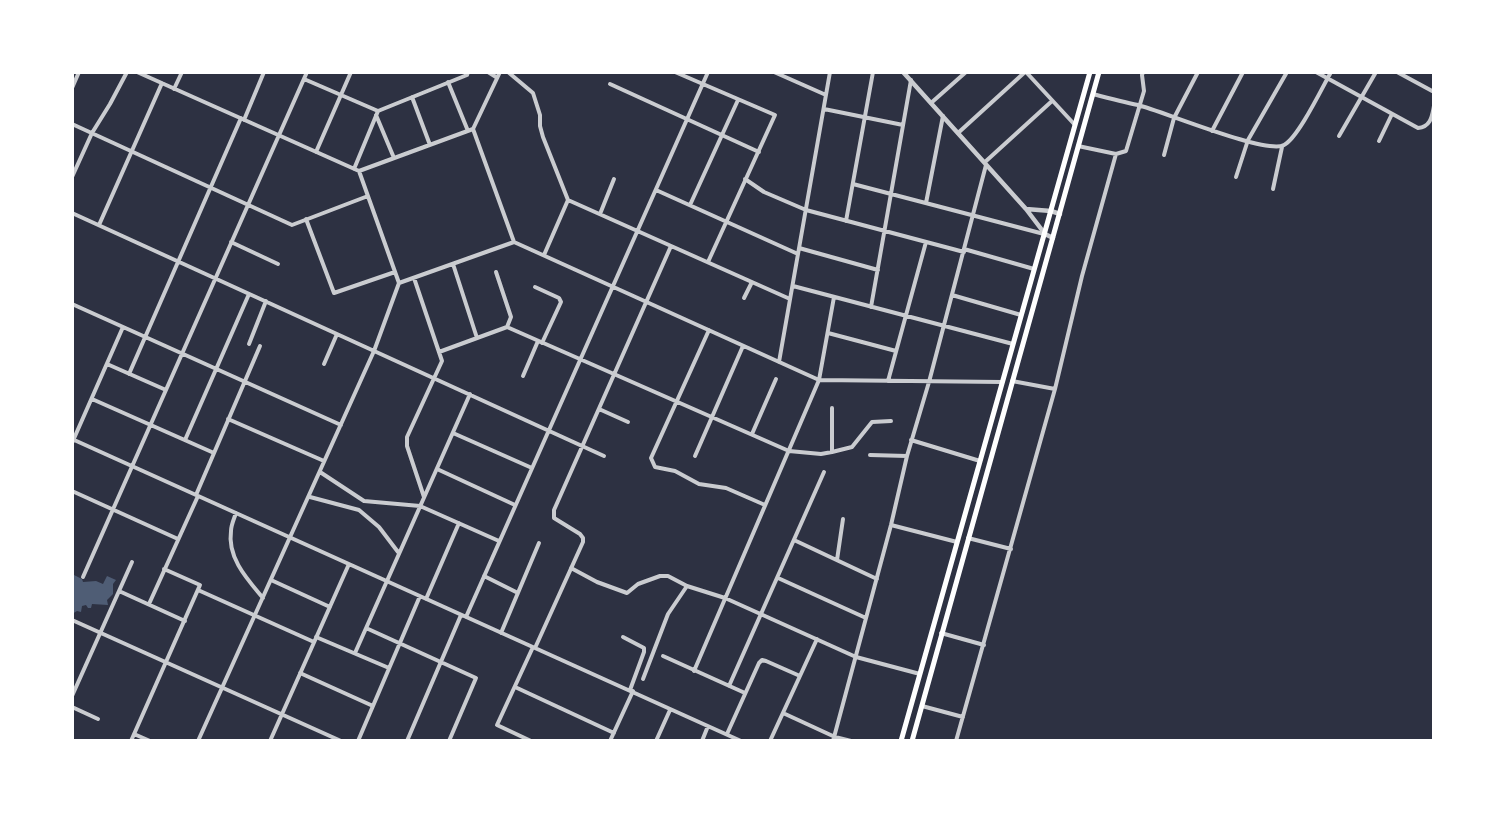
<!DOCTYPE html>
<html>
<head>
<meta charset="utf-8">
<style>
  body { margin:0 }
  #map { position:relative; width:1506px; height:813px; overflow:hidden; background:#2d3142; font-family:Bitter,serif }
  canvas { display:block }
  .frame { position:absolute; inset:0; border:74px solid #fff; pointer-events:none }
</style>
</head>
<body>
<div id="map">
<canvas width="1506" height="813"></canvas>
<div class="frame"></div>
</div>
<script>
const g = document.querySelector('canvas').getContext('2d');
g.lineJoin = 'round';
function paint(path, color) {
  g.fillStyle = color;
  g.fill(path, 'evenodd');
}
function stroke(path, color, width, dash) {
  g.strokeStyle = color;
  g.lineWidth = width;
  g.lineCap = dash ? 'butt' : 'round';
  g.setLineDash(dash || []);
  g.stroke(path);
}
paint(new Path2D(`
  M72,574L82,579L83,582L96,581L103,584L107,576L116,580L113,584V594L107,600L108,605L92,604L91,608H88L86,605L82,606L81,612L77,611L72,614Z`), '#4f5d75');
stroke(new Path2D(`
  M137,72L359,171L473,129
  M488,72L496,77
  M500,72L473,129L514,242
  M508,72L533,93L540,115V126L543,137L568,200L544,255
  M675,72L775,115L708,262
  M774,72L826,95
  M1026,72L1075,125
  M1316,72L1418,128C1431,127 1432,116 1434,106
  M1397,72L1434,92
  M304,79L378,111L467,75L468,72
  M448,82L468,131
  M610,84L759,152
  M72,88L79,72
  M174,89L182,72
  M1093,94C1108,98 1123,102 1138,105C1162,111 1267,155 1284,145C1298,138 1322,88 1331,72
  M412,97L430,145
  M931,103L966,72
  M824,109L903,125
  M376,115L394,158
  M244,120L264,72
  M72,124L292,225L368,196
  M1212,131L1243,72
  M958,133L1025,72
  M1339,136L1376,72
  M1379,141L1392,114
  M1078,146L1116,154L1126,151L1144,91L1142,75L1143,72
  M316,152L351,72
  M1164,155L1174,118L1198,72
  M985,162L1052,101
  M354,169L378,111
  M72,177L92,133L110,104L127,72
  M1236,177L1248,140L1287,72
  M745,179L764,192L806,210L964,252
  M853,184L1044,234
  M1273,189L1282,147
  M656,190L798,254
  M568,200L790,299
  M926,203L943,116
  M690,205L738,100
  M72,213L604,456
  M600,214L614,179
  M306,219L334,293L395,272
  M846,221L873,72
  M99,225L162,83
  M231,242L278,264
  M799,248L878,270
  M964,249L1034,269
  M453,264L477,338
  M496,272L511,317L507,327
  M414,278L442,361L407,437V446L424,497
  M399,283L514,242L819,380L1002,382
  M793,286L1013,344
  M535,287L559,298L561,302L542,343
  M952,295L1021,315
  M744,298L752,282
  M72,304L341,425
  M871,307L911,80
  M709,330L651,458L655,467L675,471L699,484L726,488L765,505
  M828,333L896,351
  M249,344L266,301
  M439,352L507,327L789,451L821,454L832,452V408
  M779,362L830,72
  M107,364L166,390
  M324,364L337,334
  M129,374L241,118
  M523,376L538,341
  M888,381L926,242
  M1012,381L1055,389
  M92,399L214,453
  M599,409L628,422
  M228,419L324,461
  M453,433L532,468
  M752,434L776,379
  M72,439L741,741
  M185,440L249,294
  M911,440L980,461
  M72,443L123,327
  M832,452L852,447L872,422L891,421
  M870,455L907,456
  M695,456L743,346
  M437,469L515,505
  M320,472L364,501L420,506L499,541
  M72,491L178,539
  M196,495L260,346
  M310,497L359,510L379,527L398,552
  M236,513C234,519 231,525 231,531C227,558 248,580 263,598
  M891,525L957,542
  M968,538L1011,549
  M794,540L877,579
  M837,560L843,519
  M571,568L597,582L627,593L638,584L660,576H668L687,586L725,598L856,657L920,674
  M484,576L518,593
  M83,577L307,72
  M778,578L866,618
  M271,580L330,607
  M198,590L314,642
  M119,591L185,621
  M426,599L459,523
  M149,604L198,496
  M466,617L708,72
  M72,620L341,741
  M366,628L476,678L449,741
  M501,633L539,543
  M941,633L984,645
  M316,637L389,668
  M623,637L644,648V652L630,690
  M535,648L583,542V538L580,534L554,518V510L671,246
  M355,653L470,394
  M663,656L745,693
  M694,671L819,380L834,297
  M300,673L373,706
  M643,679L668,614L687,586
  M729,686L824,472
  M515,687L614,733
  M72,696L132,562
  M922,706L963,717
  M72,707L98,719
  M783,713L835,737L851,741
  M134,734L150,741
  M727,734L759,663L762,660L766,661L800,676
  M131,741L200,585L164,569
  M198,741L374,351L399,283L359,171
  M270,741L349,564
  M358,741L420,596
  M407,741L461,615
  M531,741L497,725L533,647
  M610,741L633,691
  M656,741L670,710
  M702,741L708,726
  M770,741L817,639
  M833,741L891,525L907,456L929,382L986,165
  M956,741L1055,389L1082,276L1116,154`), '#caccd0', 4);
stroke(new Path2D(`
  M903,72L1026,209L1045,234L1053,238
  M1026,209L1051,211L1060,214`), '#caccd0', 4.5);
stroke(new Path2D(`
  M901,741L1090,72
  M912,741L1099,72`), '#fff', 5);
</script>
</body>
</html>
